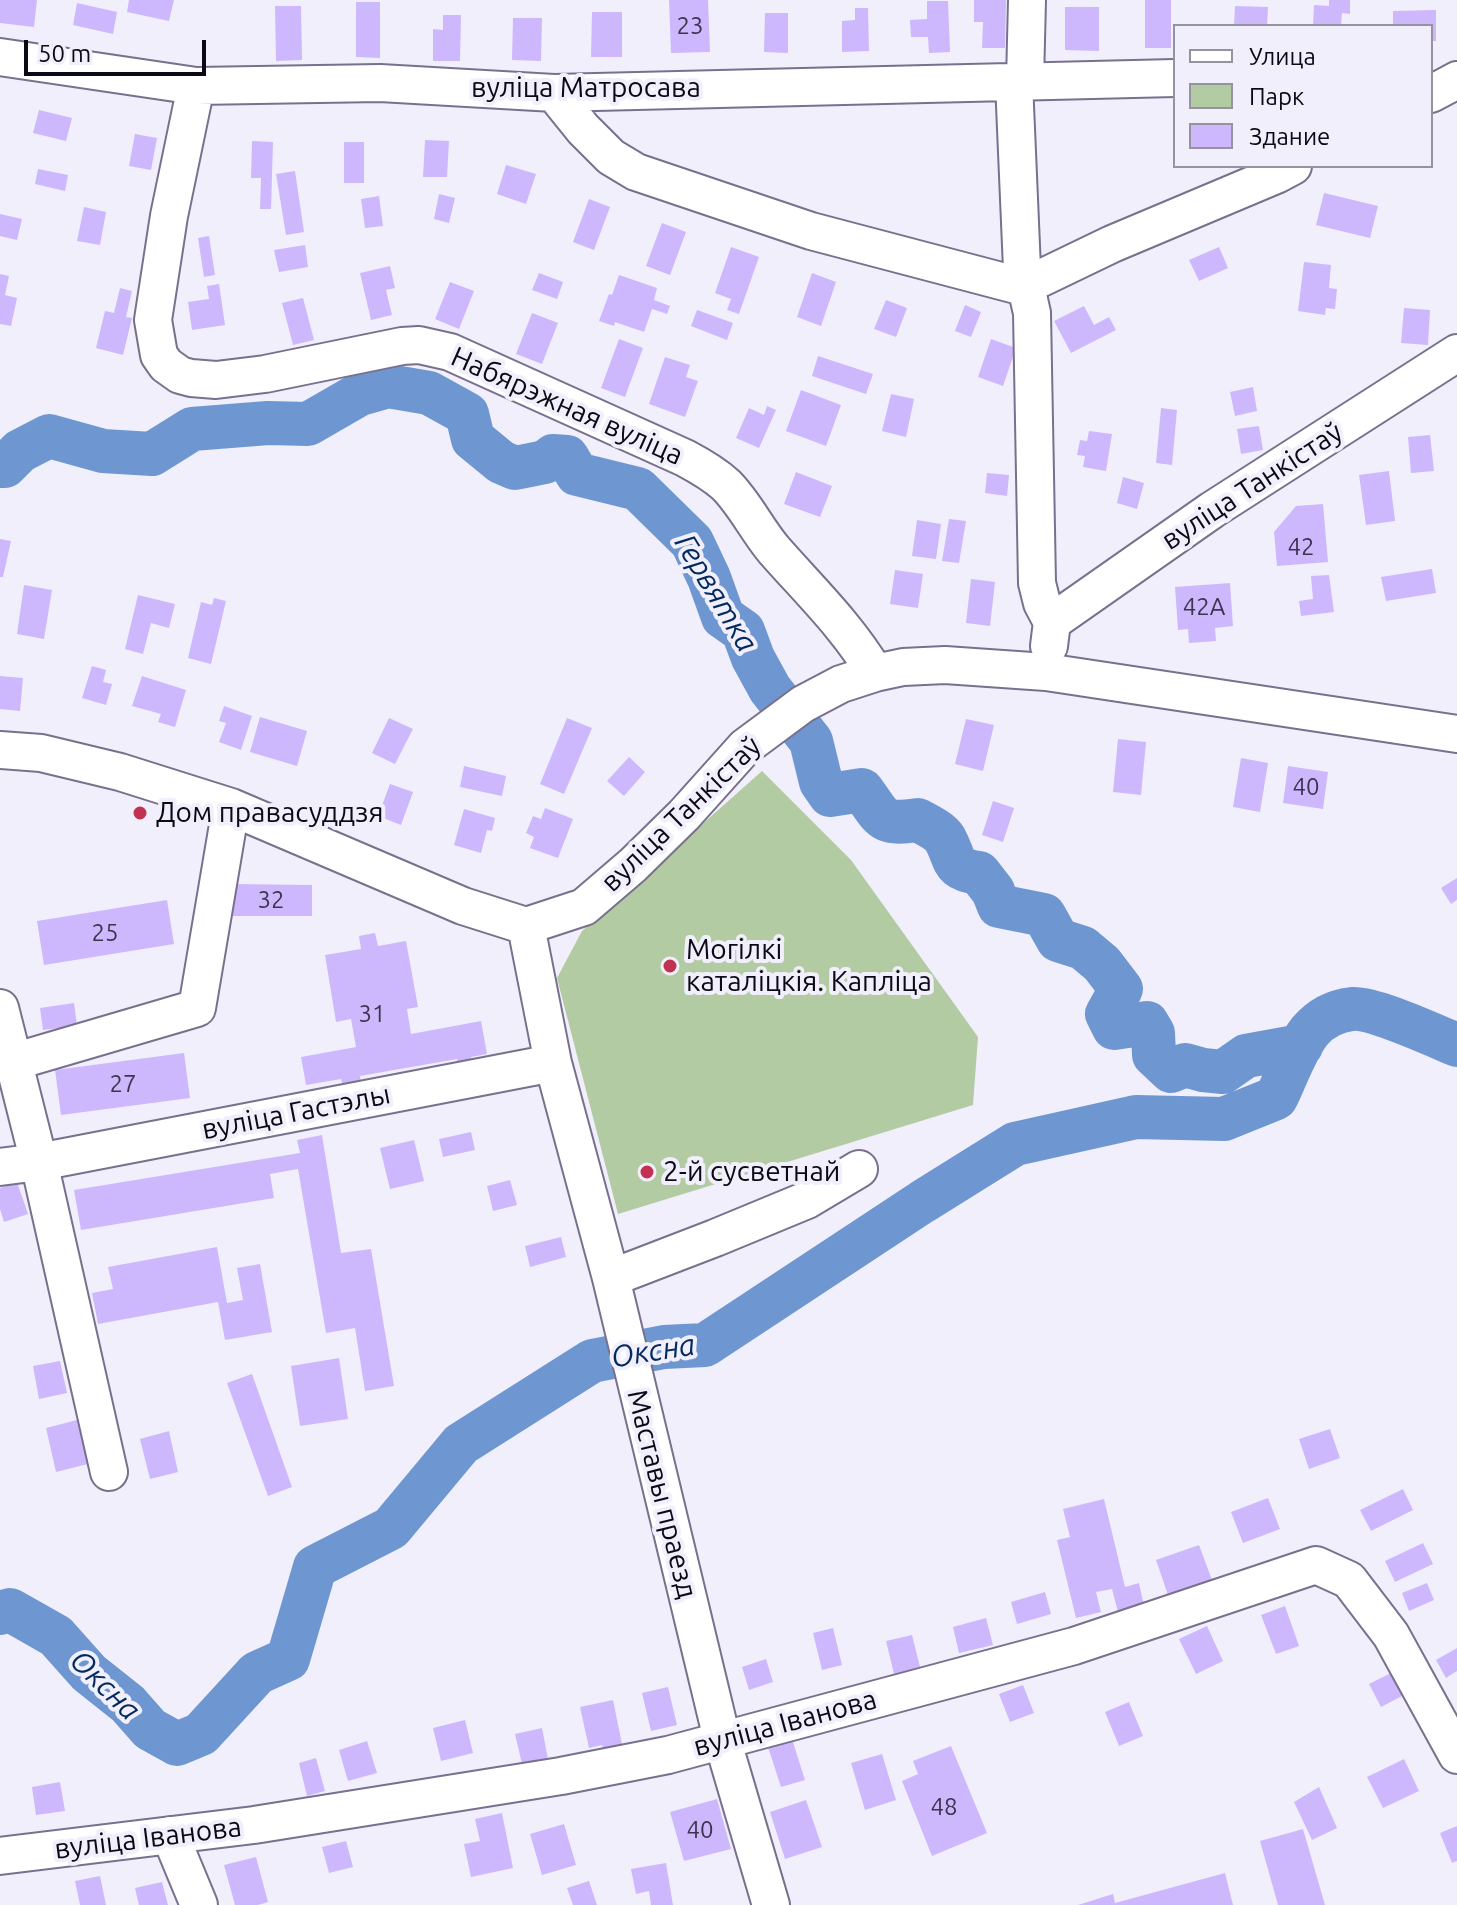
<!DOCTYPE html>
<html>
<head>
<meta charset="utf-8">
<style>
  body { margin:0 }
  #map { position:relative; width:1457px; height:1905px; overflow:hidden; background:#f2effc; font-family:Ubuntu,sans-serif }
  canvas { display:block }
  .legend { position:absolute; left:1173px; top:24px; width:260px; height:144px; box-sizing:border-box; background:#f2effc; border:2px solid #96939f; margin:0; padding:10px 14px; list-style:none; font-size:24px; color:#0c0914 }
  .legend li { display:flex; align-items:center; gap:16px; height:40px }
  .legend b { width:40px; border:2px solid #96939f }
  .scale { position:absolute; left:24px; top:40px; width:182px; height:36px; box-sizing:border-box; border:4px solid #0c0914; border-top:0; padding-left:10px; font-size:24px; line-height:28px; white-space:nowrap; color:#0c0914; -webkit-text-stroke:6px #f2effc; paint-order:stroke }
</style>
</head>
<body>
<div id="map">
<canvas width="1457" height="1905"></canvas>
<ul class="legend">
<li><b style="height:10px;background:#fff"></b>Улица</li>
<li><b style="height:22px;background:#b2cba2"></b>Парк</li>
<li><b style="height:22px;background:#cdb8fd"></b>Здание</li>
</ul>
<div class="scale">50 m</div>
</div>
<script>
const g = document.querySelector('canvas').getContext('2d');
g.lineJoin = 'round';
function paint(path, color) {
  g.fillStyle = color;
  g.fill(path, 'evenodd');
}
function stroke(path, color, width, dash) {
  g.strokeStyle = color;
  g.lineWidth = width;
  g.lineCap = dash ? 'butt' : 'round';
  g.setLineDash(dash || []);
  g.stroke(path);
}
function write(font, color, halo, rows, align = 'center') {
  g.font = font + ' Ubuntu,sans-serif';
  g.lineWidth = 8;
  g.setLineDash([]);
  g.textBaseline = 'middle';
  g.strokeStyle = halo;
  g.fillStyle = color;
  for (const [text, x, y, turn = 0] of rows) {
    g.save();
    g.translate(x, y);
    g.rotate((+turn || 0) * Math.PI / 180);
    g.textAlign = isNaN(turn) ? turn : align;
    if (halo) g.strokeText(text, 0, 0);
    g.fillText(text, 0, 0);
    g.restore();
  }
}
paint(new Path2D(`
  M762,771L851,860L978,1037L973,1105L618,1214L557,978L582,931Z`), '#b2cba2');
stroke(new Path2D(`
  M0,466H5L20,451L49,436L103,451L152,454L192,429L268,423L308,424L360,394L388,386L429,393L467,414L473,439L501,462L515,468L545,462L553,456L567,457L577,474L638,489L692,542L709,578L723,617L743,631L753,658L770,689L811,741L821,782L830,795L862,790C884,820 880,825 918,820C927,825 940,831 945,839C957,861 950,869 979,873L993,891L999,906L1044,915L1058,940L1083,948L1102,964L1121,989L1107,1014L1114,1028L1147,1023L1153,1033L1154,1055L1171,1071L1185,1065L1203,1070L1223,1072L1246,1056L1301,1046
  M0,1613L10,1610L56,1636L89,1673L128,1704L150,1729L177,1744L201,1734L257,1673L288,1659L315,1567L391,1528L461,1444L592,1361L664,1347L705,1345L922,1202L1015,1144L1136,1117L1224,1119L1276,1098C1287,1076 1295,1050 1310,1031C1321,1018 1335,1011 1352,1009C1373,1007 1435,1036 1457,1045`), '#6e97d1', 44);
paint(new Path2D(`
  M0,0H37L34,27L0,23Z
  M129,0H174L169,21L127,12Z
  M669,0H708L710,52L671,53Z
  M974,0H1006L1005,48H982L983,22H974Z
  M1145,0H1171V48H1145Z
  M1329,0H1350V14L1342,13L1341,26H1313L1314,5L1329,6Z
  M927,1H948L950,52L929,53L928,37H911L910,20L927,19Z
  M356,2H380V58L356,57Z
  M77,3L117,12L113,34L73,25Z
  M275,6H301L302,60L276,61Z
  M1235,6L1268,7L1267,26H1234Z
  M1065,7H1099V51L1065,50Z
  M855,8H868L869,51L842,52V21L855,20Z
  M1436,10V41H1431V26H1393V11Z
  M592,12H622V57H591Z
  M765,13H788V53L764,52Z
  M443,15H461L460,61H433V29L443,30Z
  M513,18H542L541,61L512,60Z
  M39,110L72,118L66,141L33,133Z
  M135,134L157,138L151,170L129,166Z
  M425,140L449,141L447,177H423Z
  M252,141L273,142L271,209H260L261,178H251Z
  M344,142H364V183H344Z
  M506,165L536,174L526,204L497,194Z
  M38,169L68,175L65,191L35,184Z
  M295,171L304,232L286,235L276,174Z
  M1324,193L1378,206L1370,238L1316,225Z
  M439,194L455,198L449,223L434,219Z
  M379,196L383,226L365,228L361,199Z
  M589,199L610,207L594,250L573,242Z
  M84,207L106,212L100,245L77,241Z
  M0,214L22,219L17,240L0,236Z
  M662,223L686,232L670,275L646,266Z
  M209,236L215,275L204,277L198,238Z
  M305,245L308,267L279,272L274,250Z
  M731,247L759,257L739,314L727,310L731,299L715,293Z
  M1219,247L1228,268L1199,281L1189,260Z
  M1304,262L1331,265L1329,288L1337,289L1335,309L1326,308L1325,315L1298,311Z
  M390,266L395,288L386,290L392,315L371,320L360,273Z
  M539,273L563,282L557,299L532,290Z
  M812,273L836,282L821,326L797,317Z
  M0,274L9,276L5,295L17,298L11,326L0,324Z
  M619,275L657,288L654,300L670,306L667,314L652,309L644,332L615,322L614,326L599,321L609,294L612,295Z
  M450,282L474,291L459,329L435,319Z
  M219,284L225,325L192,330L188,302L209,299L207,286Z
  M120,288L132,291L126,317L132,318L123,355L96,348L105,311L114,313Z
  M303,298L314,340L293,345L282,303Z
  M886,300L907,308L896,337L874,329Z
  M965,305L981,312L971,337L955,331Z
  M1084,306L1094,325L1109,317L1116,330L1071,353L1054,321Z
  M1404,308L1430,310L1428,345L1401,343Z
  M697,310L733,323L727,340L691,326Z
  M532,313L558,323L542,364L516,354Z
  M619,339L643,348L625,397L601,388Z
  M991,339L1016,348L1003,386L978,377Z
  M818,356L873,374L866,394L812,376Z
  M665,357L690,365L686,377L698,381L685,417L649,404Z
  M1253,387L1257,411L1235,416L1230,392Z
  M801,390L841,405L826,446L786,431Z
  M891,394L914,399L906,437L882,431Z
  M767,406L776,410L759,448L736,438L749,408L764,415Z
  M1161,408L1177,410L1172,465L1156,463Z
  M1259,426L1263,450L1241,454L1237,429Z
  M1089,431L1112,434L1106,471L1083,467L1085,456L1077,455L1080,440L1087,441Z
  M1430,435L1434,471L1411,473L1408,437Z
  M1389,471L1395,521L1366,525L1359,475Z
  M796,472L832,486L820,517L784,504Z
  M987,473L1009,475L1007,496L985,493Z
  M1123,477L1144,483L1137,509L1117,503Z
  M1323,504L1328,562L1277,566L1274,532L1296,506Z
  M949,519L966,521L959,563L942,561Z
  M917,520L941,524L936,559L912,556Z
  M0,539L11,541L3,577H0Z
  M1432,569L1436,593L1386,601L1381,577Z
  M895,570L923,574L918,608L890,604Z
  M1329,575L1334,612L1301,616L1299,601L1313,599L1311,576Z
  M971,579L995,582L990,626L966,623Z
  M1230,583L1233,626L1215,628L1216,641L1189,643L1188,629L1178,630L1175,587Z
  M24,585L52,590L44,639L17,634Z
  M138,595L175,604L169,628L151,623L143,654L125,649Z
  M214,598L226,601L211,664L188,658L201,602L212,605Z
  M92,666L106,670L103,682L112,684L106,705L82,698Z
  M0,676L23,678L20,711L0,709Z
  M142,676L186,690L175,727L158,722L161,714L132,706Z
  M224,706L252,716L241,750L219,742L226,723L219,721Z
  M260,717L307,731L297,766L250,752Z
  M389,718L413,729L395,764L372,753Z
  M567,718L592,728L564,794L540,784Z
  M966,719L994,725L983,771L955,764Z
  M1118,739L1146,742L1141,795L1113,792Z
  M629,757L645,772L624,796L607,781Z
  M1241,758L1268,763L1260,812L1233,807Z
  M464,766L506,776L502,796L460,787Z
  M1288,766L1328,772L1323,809L1283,803Z
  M390,784L413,792L401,825L378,816Z
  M993,801L1014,808L1003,842L982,835Z
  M545,808L573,819L558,858L530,848L534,837L526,833L533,816L541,819Z
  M464,809L495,818L492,831L487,830L481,853L454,845Z
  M1457,878V900L1451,904L1441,888Z
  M231,884L312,885V916H231Z
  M167,900L174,944L44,965L37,921Z
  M375,933L378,946L406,941L418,1007L407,1009L411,1034L481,1021L487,1054L471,1057L472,1064L458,1066L457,1059L360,1076L361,1083L343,1086L341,1079L306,1085L301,1057L356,1047L351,1019L336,1022L325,955L361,949L359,936Z
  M74,1003L77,1026L43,1030L40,1008Z
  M184,1053L190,1098L61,1115L55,1070Z
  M471,1132L475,1150L443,1157L439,1139Z
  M322,1135L341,1253L371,1249L394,1386L365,1391L355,1328L326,1333L298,1169L270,1174L274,1198L81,1230L74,1190L300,1153L297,1140Z
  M414,1140L424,1181L390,1189L380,1148Z
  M510,1180L517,1205L493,1211L487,1186Z
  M17,1182L28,1214L4,1222L0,1209V1188Z
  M561,1237L566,1257L530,1267L525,1246Z
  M217,1247L227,1303L243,1300L237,1268L260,1264L272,1332L225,1340L218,1302L98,1324L92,1293L113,1289L108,1267Z
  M339,1358L348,1419L300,1426L291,1366Z
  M60,1361L67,1393L39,1399L33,1366Z
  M252,1374L292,1487L268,1496L227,1383Z
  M77,1420L88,1464L56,1472L46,1428Z
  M1330,1429L1340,1458L1309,1469L1299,1439Z
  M169,1431L178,1472L150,1479L140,1439Z
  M1403,1489L1413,1510L1371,1531L1360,1510Z
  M1268,1498L1280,1529L1243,1543L1231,1512Z
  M1104,1499L1125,1587L1139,1583L1144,1606L1118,1612L1112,1589L1096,1592L1101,1612L1076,1618L1057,1540L1070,1537L1063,1509Z
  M1423,1543L1433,1564L1395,1582L1385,1561Z
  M1199,1545L1212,1580L1168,1595L1156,1560Z
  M1427,1583L1434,1600L1409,1611L1402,1593Z
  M1045,1592L1051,1614L1017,1624L1011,1602Z
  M1285,1606L1299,1646L1276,1654L1261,1615Z
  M986,1618L993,1645L959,1653L953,1627Z
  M1207,1626L1223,1661L1196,1674L1179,1639Z
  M833,1628L842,1665L822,1670L813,1633Z
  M912,1635L920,1667L894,1674L886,1641Z
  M1457,1648V1671L1446,1678L1436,1660Z
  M766,1659L773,1682L749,1690L742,1667Z
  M1393,1672L1404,1695L1381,1707L1369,1684Z
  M1023,1685L1034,1713L1010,1722L999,1694Z
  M668,1687L677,1725L651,1731L642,1693Z
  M613,1700L623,1749L604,1753L602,1745L589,1748L580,1707Z
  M1129,1702L1143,1736L1119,1746L1105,1712Z
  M465,1720L473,1753L441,1761L433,1728Z
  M542,1728L548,1759L522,1764L515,1734Z
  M792,1739L805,1780L781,1787L768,1747Z
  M367,1741L377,1773L348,1781L339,1750Z
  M951,1746L987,1833L932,1856L902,1781L918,1774L913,1761Z
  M882,1754L896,1800L865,1810L851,1763Z
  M316,1758L325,1791L307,1796L299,1763Z
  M1404,1759L1419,1791L1383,1808L1367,1777Z
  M60,1782L65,1811L36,1815L32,1787Z
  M1319,1787L1337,1828L1312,1840L1294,1802Z
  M717,1799L731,1849L684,1861L670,1812Z
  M806,1800L822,1847L785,1859L770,1812Z
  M502,1813L513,1868L471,1877L464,1844L480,1841L475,1819Z
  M564,1824L576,1865L542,1875L530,1834Z
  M1457,1826V1861L1452,1863L1440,1833Z
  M1303,1829L1325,1905H1278L1260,1841Z
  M346,1841L353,1867L329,1873L322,1847Z
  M256,1857L268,1902L258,1905H235L224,1865Z
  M666,1863L673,1905H651L649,1891L636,1894L631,1869Z
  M1225,1873L1233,1905H1078L1113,1894L1115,1903Z
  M100,1876L106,1905H80L75,1881Z
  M589,1881L597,1905H573L567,1888Z
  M162,1882L168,1905H139L135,1888Z`), '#cdb8fd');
const minor = new Path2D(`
  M0,57L196,86L380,83L554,93L1175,78
  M1025,81L1027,0
  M1014,82L1022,269L1032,313L1037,583L1042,603L1052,622
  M196,86L169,216L153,320L159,355L166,365L180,375L191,378L216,380L265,374L402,346L419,345L450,352L685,458C700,466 714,474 726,485C745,504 757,530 774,550C810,591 847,626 875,673
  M554,93L583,129L611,157L636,172L811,231L1016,285L1031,283L1112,244L1276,175L1293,166
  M1431,94L1457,80
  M1049,646L1052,622L1212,510L1457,353
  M0,750L41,753L120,772L231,807L463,906L526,926L584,907L633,865L684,815L745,747L803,704L841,684L875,673L903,667L945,665L1046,672L1457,734
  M526,926L553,1063L611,1278L722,1739L771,1905
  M0,1008L39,1162L109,1472
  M13,1062L197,1008L231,807
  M0,1167L39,1162L553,1063
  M611,1278L715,1238L807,1200L859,1169
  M170,1835L199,1905
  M0,1856L254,1825L561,1776L668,1755L1074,1646L1316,1565L1349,1580L1391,1635L1457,1755`);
stroke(minor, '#78708d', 40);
stroke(minor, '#fff', 36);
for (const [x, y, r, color] of [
  [140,813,8,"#c13150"],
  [670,966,8,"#c13150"],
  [647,1172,8,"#c13150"]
]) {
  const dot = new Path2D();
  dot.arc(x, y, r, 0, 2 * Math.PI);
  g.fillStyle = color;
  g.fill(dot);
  stroke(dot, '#f2effc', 3);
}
write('24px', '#3c354e', null, [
  ["23",690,26],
  ["42",1301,547],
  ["42А",1204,607],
  ["40",1306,787],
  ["32",271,900],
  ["25",105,933],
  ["31",372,1014],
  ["27",123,1084],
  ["48",944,1807],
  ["40",700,1830]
]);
write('28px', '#0c0914', '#f2effc', [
  ["вуліца Матросава",586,88],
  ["Набярэжная вуліца",567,406,24],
  ["вуліца Танкістаў",1252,486,-33],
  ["вуліца Танкістаў",681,814,-44],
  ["вуліца Гастэлы",296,1112,-11],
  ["Маставы праезд",662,1494,76],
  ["вуліца Іванова",785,1723,-15],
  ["вуліца Іванова",148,1838,-7]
]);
write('28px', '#0c0914', '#f2effc', [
  ["Дом правасуддзя",156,813],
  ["Могілкі",686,950],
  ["каталіцкія. Капліца",686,982],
  ["2-й сусветнай",663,1172]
], 'left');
write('italic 30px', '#022a5f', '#f2effc', [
  ["Гервятка",716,593,59],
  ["Оксна",653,1351,-9],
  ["Оксна",105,1685,45]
]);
</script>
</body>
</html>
